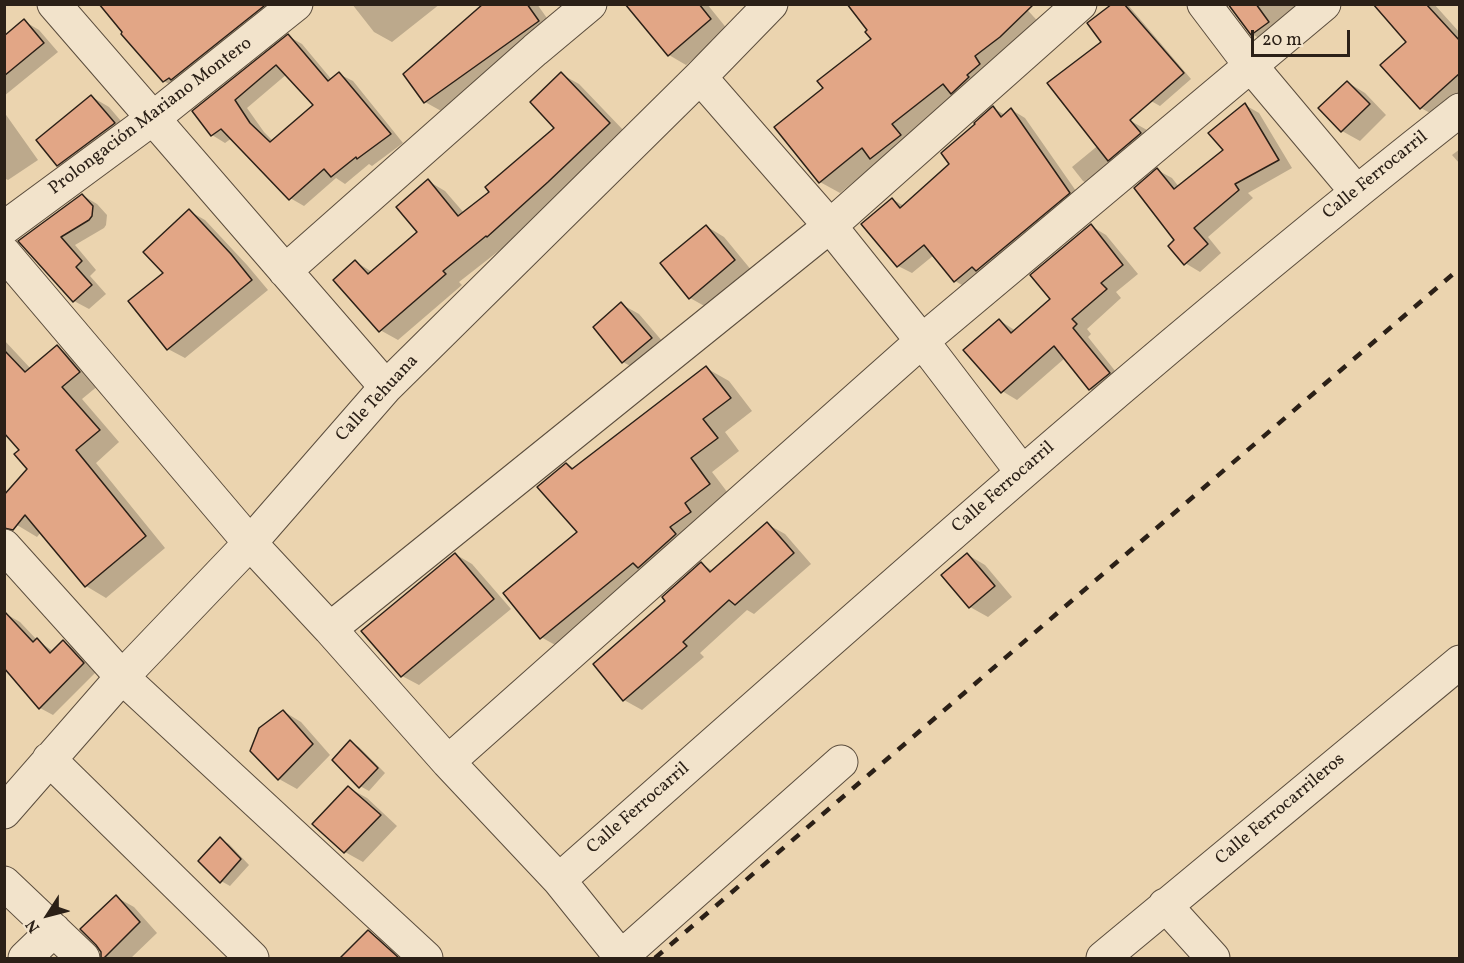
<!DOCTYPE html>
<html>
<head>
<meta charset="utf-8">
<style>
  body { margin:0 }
  #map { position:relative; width:1464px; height:963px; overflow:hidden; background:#ebd4af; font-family:Vollkorn,serif }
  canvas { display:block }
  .frame { position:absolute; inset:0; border:6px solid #2b2017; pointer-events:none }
  .north { position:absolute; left:18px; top:885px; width:60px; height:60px; -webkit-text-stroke:4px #f2e3cb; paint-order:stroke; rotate:234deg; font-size:16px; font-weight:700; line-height:24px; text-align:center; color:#2b2017 }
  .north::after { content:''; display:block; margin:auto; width:21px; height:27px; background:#2b2017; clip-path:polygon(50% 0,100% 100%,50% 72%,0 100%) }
  .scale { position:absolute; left:1251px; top:30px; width:99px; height:27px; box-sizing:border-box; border:3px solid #2b2017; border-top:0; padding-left:8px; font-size:18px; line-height:21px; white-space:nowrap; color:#2b2017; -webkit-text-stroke:4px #f2e3cb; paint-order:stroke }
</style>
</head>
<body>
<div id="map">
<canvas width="1464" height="963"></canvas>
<div class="frame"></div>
<div class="north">N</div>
<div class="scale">20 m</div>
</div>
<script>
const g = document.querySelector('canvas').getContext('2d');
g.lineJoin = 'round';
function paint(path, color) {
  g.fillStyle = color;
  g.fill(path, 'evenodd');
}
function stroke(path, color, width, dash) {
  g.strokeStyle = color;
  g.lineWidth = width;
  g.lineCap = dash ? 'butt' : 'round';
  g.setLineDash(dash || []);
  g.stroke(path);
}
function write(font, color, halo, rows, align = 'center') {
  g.font = font + ' Vollkorn,serif';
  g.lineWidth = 4.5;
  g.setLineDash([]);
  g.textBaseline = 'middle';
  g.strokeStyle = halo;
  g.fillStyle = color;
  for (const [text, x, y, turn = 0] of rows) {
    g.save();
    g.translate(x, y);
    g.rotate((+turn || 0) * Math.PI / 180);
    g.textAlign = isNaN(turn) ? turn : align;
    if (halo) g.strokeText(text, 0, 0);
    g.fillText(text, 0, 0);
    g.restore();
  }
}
paint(new Path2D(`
  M101,4H285L182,92L164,81Z
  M352,4H440L392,42L374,32Z
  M485,4H537L556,31L443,112L425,102Z
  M627,4H707L728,30L686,65L669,55Z
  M1022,4L1043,27L840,193L820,182Z
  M1114,4L1128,5L1191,79L1160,106L1151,101Z
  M1230,4H1314L1269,44L1252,34Z
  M1383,4H1434L1460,33V99L1439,118L1421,108L1408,42Z
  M24,21L39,30L58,52L4,96V38Z
  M288,36L302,44L332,80L339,74L353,81L403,143L372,166L369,164L345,184L336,178L304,206L290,198L232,138L225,143L212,135L195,111ZM287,74L315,105L273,141L264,132L247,108Z
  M561,74L579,84L626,133L505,246L459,282L462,285L398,340L380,330L356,262L372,272L419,232L428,181L445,191L464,213L491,192L556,128Z
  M1347,82L1365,93L1386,115L1360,141L1342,131Z
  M92,97L109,107L132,134L76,175L58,165Z
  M1245,105L1259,113L1292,168L1248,193L1253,198L1208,237L1221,253L1200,272L1185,263L1176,240L1157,170L1172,178L1179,187L1225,151Z
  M993,108L1005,115L1012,110L1025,118L1083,201L969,289L955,281L934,255L912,273L898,266L892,199L904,206L951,164Z
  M4,112L38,160L8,180L4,178Z
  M1129,120L1147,130L1158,144L1101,191L1083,181L1072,167Z
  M1460,149V164L1452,155Z
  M82,195L97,204L107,215L106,225L104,228L75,245L96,270L90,276L106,294L89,309L74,301L21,241Z
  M189,211L205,220L247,265L268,290L185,358L168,349L165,273Z
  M706,226L724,237L752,271L708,308L690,298Z
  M1091,226L1106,235L1138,274L1116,292L1121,298L1087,329L1091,334L1088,337L1124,382L1106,398L1090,389L1065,358L1017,400L1002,391L999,320L1016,331L1052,299Z
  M621,304L639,314L669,349L641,372L623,362Z
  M4,340L31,369L57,347L77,359L99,385L82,399L119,442L96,463L165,548L106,598L86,586L41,532L37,537L17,525L29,469L21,450L4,430Z
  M706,368L729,381L752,411L725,432L739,451L712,472L731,497L564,650L541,637L579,532L567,464L575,469Z
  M767,524L785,534L811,564L754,614L747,610L700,653L704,657L642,710L624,700L702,564L713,571Z
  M455,554L472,564L511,609L419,685L402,676Z
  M968,555L985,565L1012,597L988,617L970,607Z
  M6,614L20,622L37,640L54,652L64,642L77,650L97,671L53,715L40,708Z
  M283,711L301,722L330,755L297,789L279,779L252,751Z
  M350,742L359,747L385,773L369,791L360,786Z
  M349,788L367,798L397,826L363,862L345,852L314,824Z
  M220,839L229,844L249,865L230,886L221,881L200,861Z
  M116,897L134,907L157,933L131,958H103L102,952Z
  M368,932L377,937L398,956L395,958H348L345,955Z`), '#0003');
const building = new Path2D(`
  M99,4H262L264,6L171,80L169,78L163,82L121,34L122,32Z
  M483,4H527L539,21L424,103L403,74Z
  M625,4H699L711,19L668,56Z
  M847,4H1034L1000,37L975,56L980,64L967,75L969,77L951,94L943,84L892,124L901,135L870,159L862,148L819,183L774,127L823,88L817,81L871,39L865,32L867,30Z
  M1112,4H1124L1184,73L1130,120L1141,133L1108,161L1047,83L1101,42L1087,23Z
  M1228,4H1256L1269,22L1251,35Z
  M1373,4H1426L1460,41V73L1420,109L1380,65L1406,42Z
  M24,19L44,43L4,76V36Z
  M288,34L328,81L339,72L391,134L357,159L356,157L331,177L324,169L289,200L221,129L211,136L192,111ZM276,65L313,105L270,142L250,123L235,100Z
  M561,72L610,123L548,182L487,237L486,236L443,271L446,274L379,332L333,280L355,260L368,274L417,232L396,207L428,179L458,216L489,192L485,187L554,128L530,102Z
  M1347,81L1370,104L1341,132L1318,108Z
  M91,95L115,123L57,166L36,140Z
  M1245,103L1279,160L1235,184L1239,190L1194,228L1208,244L1184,265L1168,246L1174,240L1134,188L1157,168L1174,189L1223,150L1208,133Z
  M993,106L1001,117L1011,108L1070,193L976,271L972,267L954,282L924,245L897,267L861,224L892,198L900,208L949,164L941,153L975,124L974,123Z
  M82,194L93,206L92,216L89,220L61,237L82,261L76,267L92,285L73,302L18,241Z
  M189,209L231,254L252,280L167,350L128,301L163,273L143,252Z
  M1091,224L1123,265L1101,283L1107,289L1072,319L1077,324L1073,328L1110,373L1089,390L1054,346L1001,393L963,350L999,319L1011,333L1050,299L1030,275Z
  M706,225L735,260L689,299L660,263Z
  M621,302L652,338L622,363L593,327Z
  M57,345L80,372L62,387L100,430L76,450L146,536L85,587L25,515L13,530L4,528V495L27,469L14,454L19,450L4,433V350L25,372Z
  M706,366L731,398L703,419L718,438L691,458L710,484L685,503L691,512L670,527L676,534L638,568L633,563L540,639L503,593L577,532L537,487L566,463L572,469Z
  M767,522L794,553L735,605L729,600L683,642L687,646L623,701L593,664L665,601L662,597L701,562L710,572Z
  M455,553L494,599L401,677L361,631Z
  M967,553L995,586L969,608L941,575Z
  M4,611L33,642L37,638L50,653L63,640L84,663L39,709L4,668Z
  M283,710L313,744L278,780L250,751L259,728Z
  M350,740L378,768L359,788L332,760Z
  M348,786L381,815L344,853L312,824Z
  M220,837L241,859L220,883L198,861Z
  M116,895L140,922L104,958H101V952L96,945L80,929Z
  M368,930L399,958H340Z`);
paint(building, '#e2a686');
stroke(building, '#2b2017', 1.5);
const minor = new Path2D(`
  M54,4L386,387
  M1204,4L1251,66L1356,191
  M700,77L830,226L922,341L1022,472
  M4,228L152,119L296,4
  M4,253L250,543L330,629L448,762L559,880L621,957L841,762
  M285,271L535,50L590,4
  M4,546L122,677L426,958
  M330,629L830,226L1080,4
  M49,759L252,958
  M448,762L922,341L1324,4
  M4,812L122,677L250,543L386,387L700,77L771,4
  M559,880C855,619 1149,354 1460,110
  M4,883L83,958
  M1165,905L1213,958
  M25,958L54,930
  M1103,958L1460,662`);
stroke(minor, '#5b4d3d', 35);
stroke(minor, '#f2e3cb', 33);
stroke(new Path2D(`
  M655,958L1460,268`), '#2b2017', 4.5, [10, 10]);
write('18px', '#2b2017', '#f2e3cb', [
  ["Prolongación Mariano Montero",151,117,-37],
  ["Calle Ferrocarril",1376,176,-39],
  ["Calle Tehuana",378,399,-47],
  ["Calle Ferrocarril",1004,488,-41],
  ["Calle Ferrocarril",639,809,-41],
  ["Calle Ferrocarrileros",1281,810,-40]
]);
</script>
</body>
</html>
